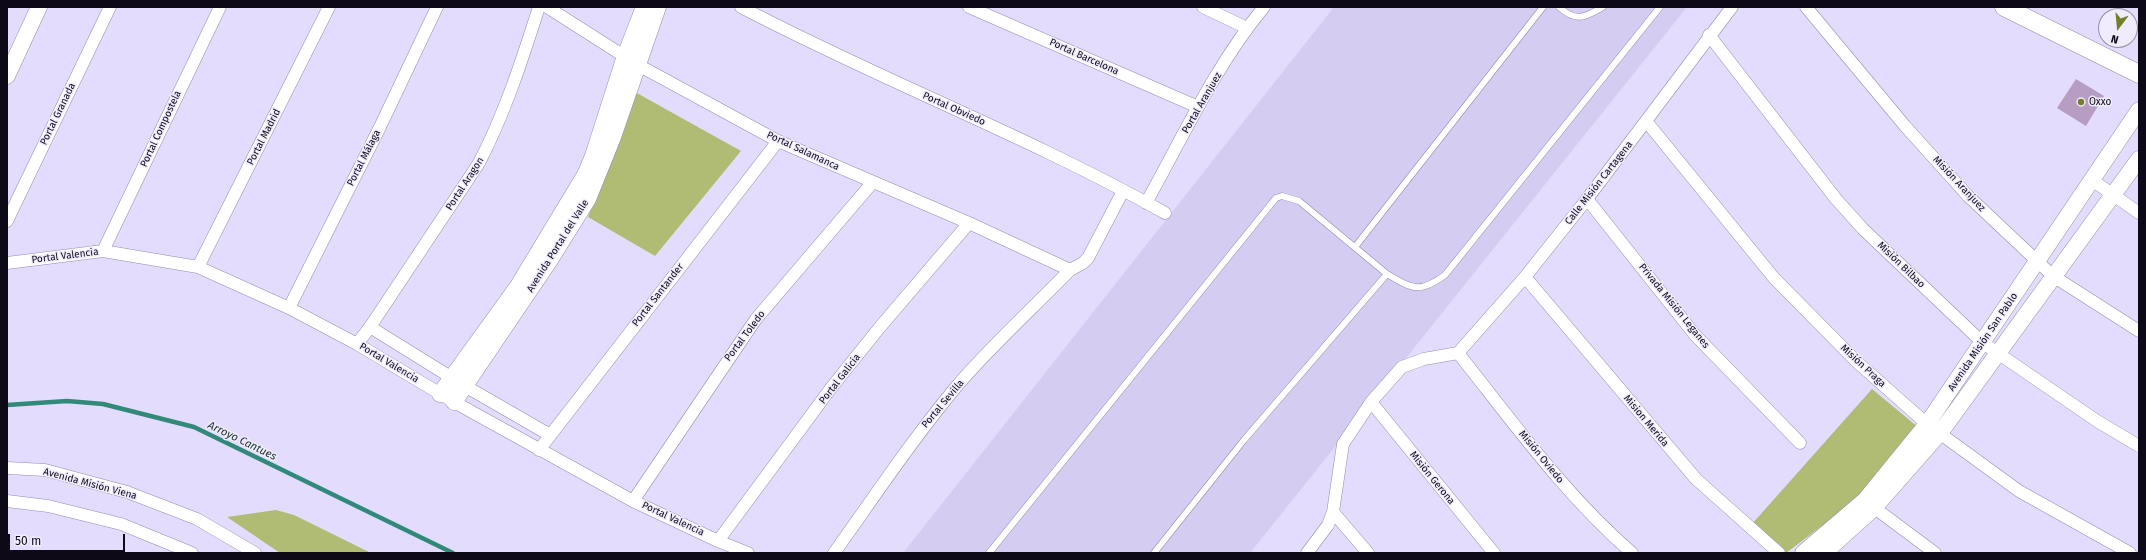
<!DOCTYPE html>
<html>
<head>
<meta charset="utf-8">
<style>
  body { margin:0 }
  #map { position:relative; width:2146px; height:560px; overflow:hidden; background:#e3dcfd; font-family:"Fira Sans",sans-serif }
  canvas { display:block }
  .frame { position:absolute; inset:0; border:8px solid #0d0917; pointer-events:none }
  .north { position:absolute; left:2098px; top:8px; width:40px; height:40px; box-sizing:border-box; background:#f0ecfd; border:1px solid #9591a1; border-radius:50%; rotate:196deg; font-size:11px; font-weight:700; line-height:16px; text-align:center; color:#0d0917 }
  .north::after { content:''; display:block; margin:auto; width:14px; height:18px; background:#757e2a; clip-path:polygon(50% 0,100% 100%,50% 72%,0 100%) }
  .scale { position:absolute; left:8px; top:534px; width:117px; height:18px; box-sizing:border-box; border:2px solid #0d0917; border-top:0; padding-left:5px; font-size:12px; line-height:14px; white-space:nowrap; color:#0d0917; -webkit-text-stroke:3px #f0ecfd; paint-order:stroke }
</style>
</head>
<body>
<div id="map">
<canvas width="2146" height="560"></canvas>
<div class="frame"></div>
<div class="north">N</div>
<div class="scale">50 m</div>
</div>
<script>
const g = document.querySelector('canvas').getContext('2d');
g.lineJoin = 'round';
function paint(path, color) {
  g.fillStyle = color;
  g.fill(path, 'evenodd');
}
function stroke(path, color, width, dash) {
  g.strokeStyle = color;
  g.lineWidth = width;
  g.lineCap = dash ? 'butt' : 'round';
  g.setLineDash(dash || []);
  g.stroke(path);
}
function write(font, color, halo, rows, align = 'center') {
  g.font = font + ' "Fira Sans",sans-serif';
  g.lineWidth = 3;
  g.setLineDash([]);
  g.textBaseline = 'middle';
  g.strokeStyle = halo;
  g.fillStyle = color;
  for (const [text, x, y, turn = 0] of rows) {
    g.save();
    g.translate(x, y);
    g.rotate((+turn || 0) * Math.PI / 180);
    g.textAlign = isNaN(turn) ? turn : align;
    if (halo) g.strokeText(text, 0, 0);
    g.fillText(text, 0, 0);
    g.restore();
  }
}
paint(new Path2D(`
  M1334,7H1687L1250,553H903Z`), '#d5ccf2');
paint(new Path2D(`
  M635,92L741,151L655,256L588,217Z
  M1872,389L1919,428L1861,496L1786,553H1783L1752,524Z
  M276,510L294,515L371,553H280L227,517Z`), '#b0bb73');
stroke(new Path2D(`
  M7,405L67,401L103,404L194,427L453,553`), '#31897a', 4.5);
paint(new Path2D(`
  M2076,79L2104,96L2086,126L2057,108Z`), '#b69dc1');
const service = new Path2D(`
  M1559,7C1577,23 1585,17 1603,7
  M1355,247L1543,7
  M989,553L1276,198L1282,196L1299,201L1387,274
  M1154,553L1244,440L1387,274C1413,289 1419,294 1445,275L1660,7`);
const minor = new Path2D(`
  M547,7L638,65L778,141L969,223L1070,270
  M741,7C880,80 1028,136 1165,213
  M969,7L1198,107
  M1203,7L1247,28
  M1806,7L1905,126L1968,196L2053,276L2139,331
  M1709,35L1836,199L1863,229L1983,343L2097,421L2139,446
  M1646,121L1774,278L1857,362L1927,424L2019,491L2130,553
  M2092,180L2139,213
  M1587,199L1695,335L1800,443
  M1146,203C1183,137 1215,66 1264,7
  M7,221L110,7
  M103,251L220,7
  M7,263L103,251L198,267L289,308L357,344L454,402L633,501L718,541L748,553
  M198,267L329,7
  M1525,277L1696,479L1779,553
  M289,308L380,127L437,7
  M370,327L465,386L550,435
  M357,344L370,327L479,163C505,113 522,60 539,7
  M1458,353L1525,277L1587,199L1732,7
  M1458,353C1513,422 1565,495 1632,553
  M1371,402L1494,553
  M539,450L778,141
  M7,468L45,470L127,492L197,519L255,553
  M7,501L48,506L121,524L192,553
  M633,501L756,319L873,182
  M1868,503L1935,553
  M1333,512L1368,553
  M718,541L831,388L880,327L969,223
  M834,553C874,497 912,440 956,387C991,346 1032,309 1070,270L1083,263L1088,258L1123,191
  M1307,553L1328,525L1333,512L1343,444L1371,402L1402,367L1424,359L1458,353`);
const tertiary = new Path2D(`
  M7,76L39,7
  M440,394L518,286L585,175L593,156L625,56L644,7
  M454,402L550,260L588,199L613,137L658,7
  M1803,553L1865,500L1927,424L2139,110
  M1824,553L1874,508L1940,433L2139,159`);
const secondary = new Path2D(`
  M2004,7L2139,74`);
stroke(service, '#938ab0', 7);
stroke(minor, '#938ab0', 13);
stroke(tertiary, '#938ab0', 17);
stroke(secondary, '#938ab0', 19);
stroke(service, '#fff', 6);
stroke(minor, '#fff', 12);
stroke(tertiary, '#fff', 16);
stroke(secondary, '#fff', 18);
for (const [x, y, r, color] of [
  [2081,102,4,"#757e2a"]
]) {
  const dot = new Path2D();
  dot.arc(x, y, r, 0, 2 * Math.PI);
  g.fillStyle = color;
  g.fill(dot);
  stroke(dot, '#f0ecfd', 1.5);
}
write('10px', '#0d0917', '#f0ecfd', [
  ["Portal Barcelona",1084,57,24],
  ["Portal Aranjuez",1202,103,-60],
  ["Portal Obviedo",954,109,24],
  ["Portal Granada",58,114,-64],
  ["Portal Compostela",161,129,-65],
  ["Portal Madrid",264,137,-63],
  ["Portal Salamanca",803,151,25],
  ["Portal Málaga",364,158,-63],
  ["Calle Misión Cartagena",1599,183,-52],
  ["Portal Aragon",465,184,-57],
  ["Misión Aranjuez",1959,184,47],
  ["Avenida Portal del Valle",558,246,-58],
  ["Portal Valencia",65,256,-7],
  ["Misión Bilbao",1901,265,44],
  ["Portal Santander",658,295,-52],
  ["Privada Misión Leganes",1674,306,51],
  ["Portal Toledo",745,336,-53],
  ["Avenida Misión San Pablo",1983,342,-56],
  ["Portal Valencia",389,363,31],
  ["Misión Praga",1863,366,43],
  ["Portal Galicia",840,379,-52],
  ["Portal Sevilla",943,404,-50],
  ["Mision Merida",1646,421,50],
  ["Misión Oviedo",1541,457,51],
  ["Misión Gerona",1432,478,51],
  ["Avenida Misión Viena",90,484,15],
  ["Portal Valencia",673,519,25]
]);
write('10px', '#0d0917', '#f0ecfd', [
  ["Oxxo",2089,102]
], 'left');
write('italic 11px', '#1c312c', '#f0ecfd', [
  ["Arroyo Cantues",242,441,26]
]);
</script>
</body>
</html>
